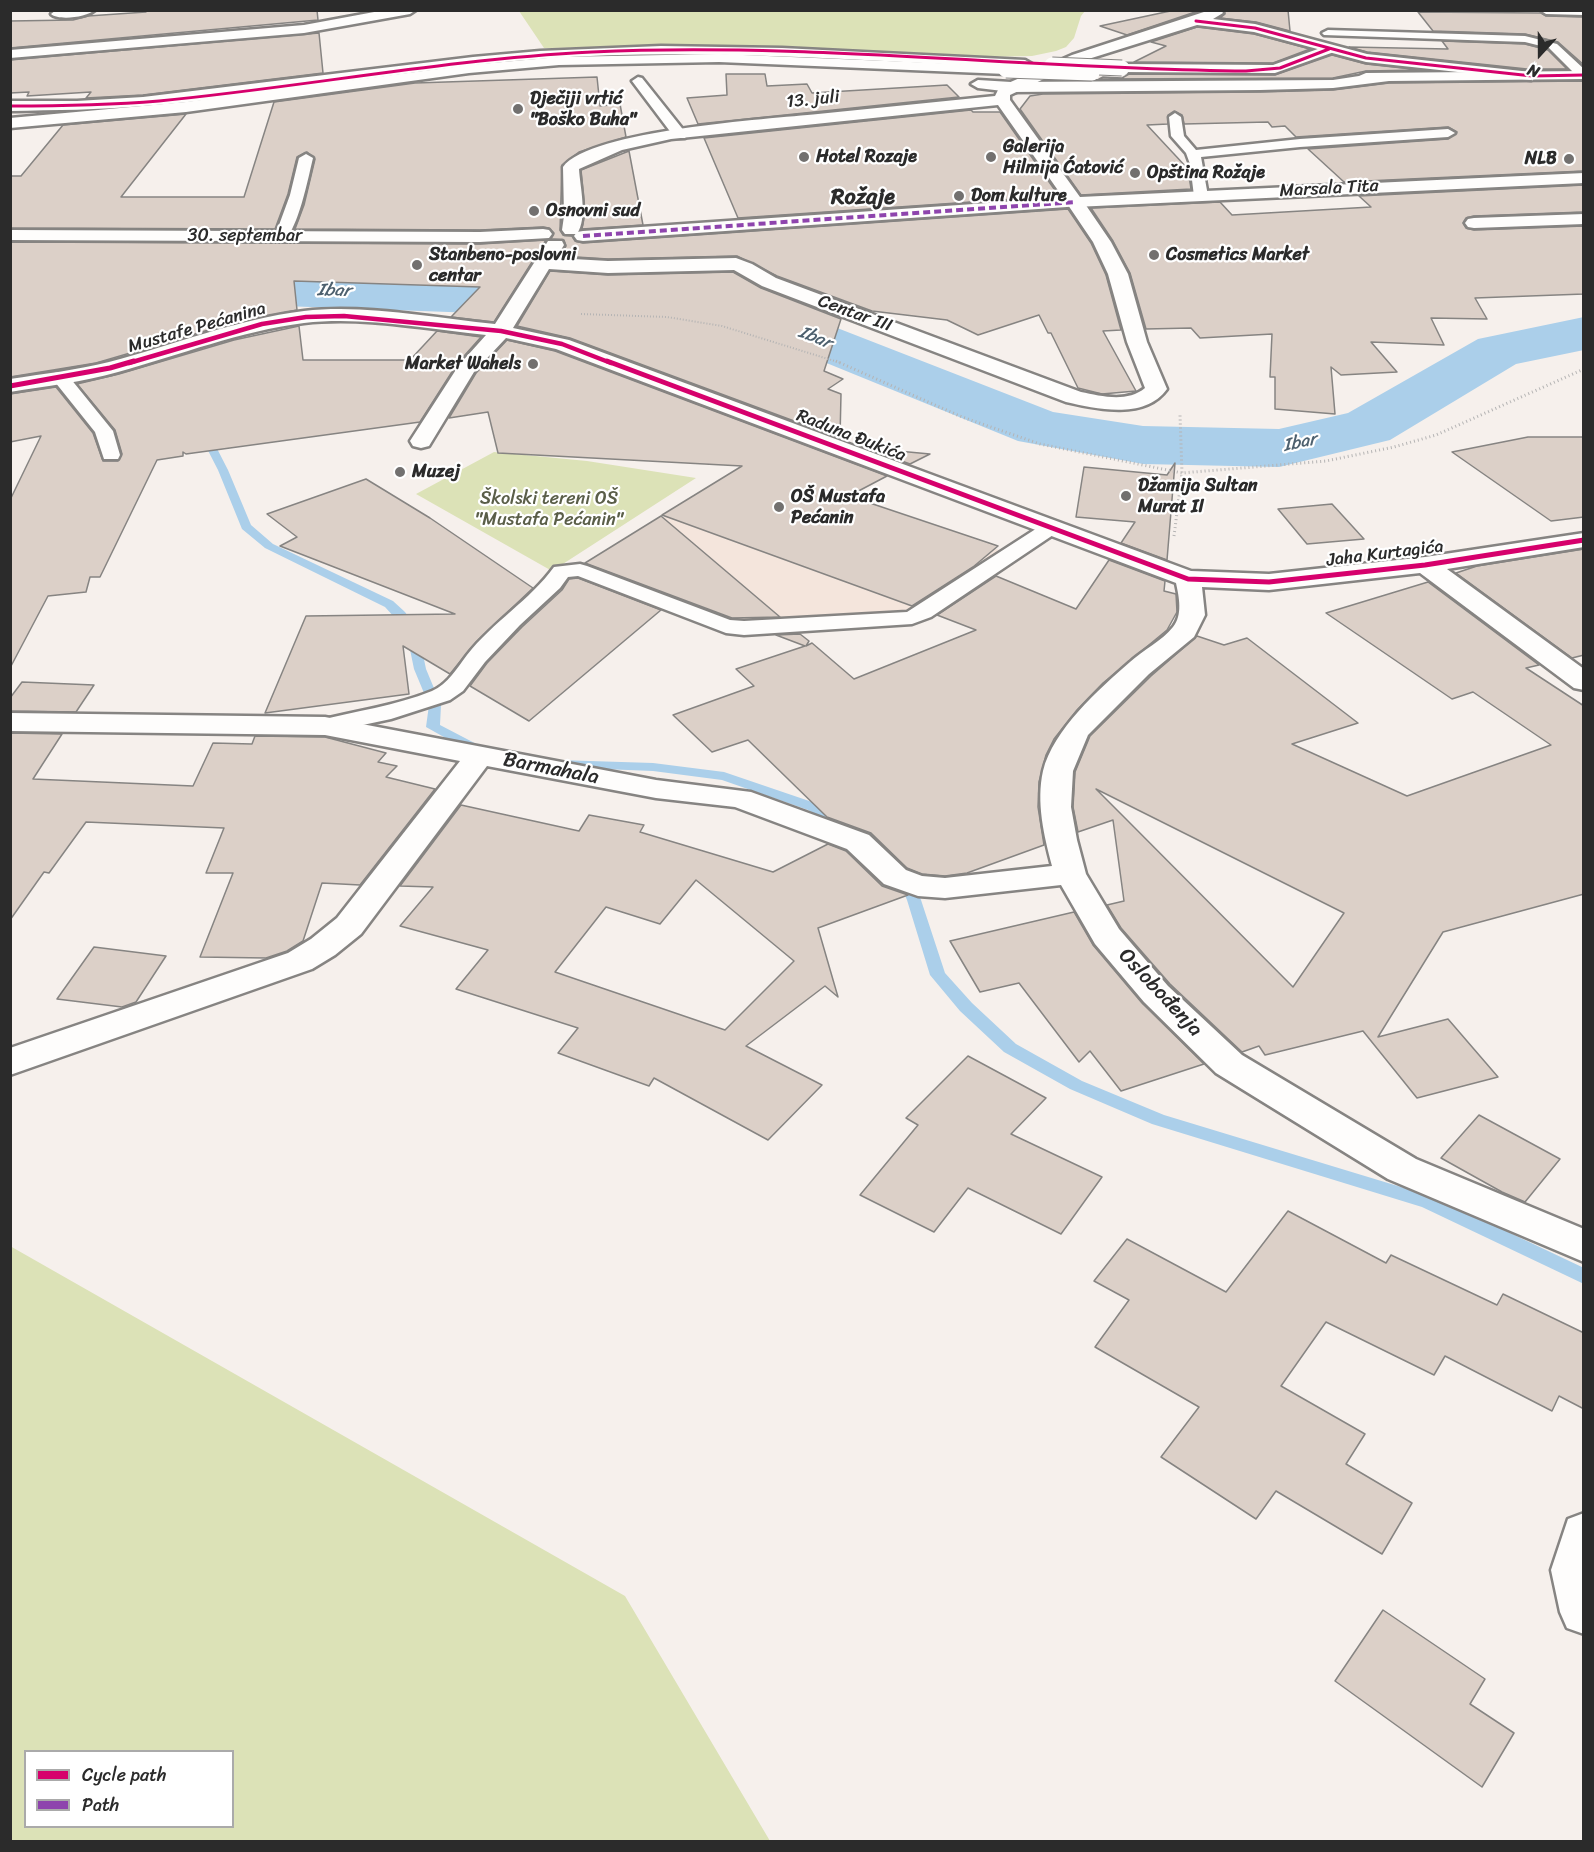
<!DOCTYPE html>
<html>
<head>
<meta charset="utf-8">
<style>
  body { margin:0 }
  #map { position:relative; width:1594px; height:1852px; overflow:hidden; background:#f6f0ec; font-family:Sriracha,sans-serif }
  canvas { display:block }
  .frame { position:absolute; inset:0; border:12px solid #2b2b2b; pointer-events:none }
  .legend { position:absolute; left:24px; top:1750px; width:210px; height:78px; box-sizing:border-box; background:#fff; border:2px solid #aaa; margin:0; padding:8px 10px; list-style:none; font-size:18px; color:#2b2b2b }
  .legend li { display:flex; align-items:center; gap:12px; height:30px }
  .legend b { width:30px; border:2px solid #aaa }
  .north { position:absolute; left:1510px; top:24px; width:60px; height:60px; -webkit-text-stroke:4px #fff; paint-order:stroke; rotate:201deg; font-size:16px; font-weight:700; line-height:24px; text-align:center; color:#2b2b2b }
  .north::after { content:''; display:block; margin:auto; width:21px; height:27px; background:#2b2b2b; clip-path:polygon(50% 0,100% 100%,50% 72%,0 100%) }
</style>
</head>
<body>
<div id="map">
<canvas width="1594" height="1852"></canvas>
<div class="frame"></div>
<ul class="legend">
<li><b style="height:8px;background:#d6006c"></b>Cycle path</li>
<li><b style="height:8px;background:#8e44ad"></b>Path</li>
</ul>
<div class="north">N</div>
</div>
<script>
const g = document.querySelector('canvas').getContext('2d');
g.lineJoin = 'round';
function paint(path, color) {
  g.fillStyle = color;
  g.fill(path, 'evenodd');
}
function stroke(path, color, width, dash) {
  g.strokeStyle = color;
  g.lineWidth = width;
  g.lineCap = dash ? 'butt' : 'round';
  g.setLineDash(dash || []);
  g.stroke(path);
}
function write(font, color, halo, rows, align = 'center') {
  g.font = font + ' Sriracha,sans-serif';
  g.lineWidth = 4.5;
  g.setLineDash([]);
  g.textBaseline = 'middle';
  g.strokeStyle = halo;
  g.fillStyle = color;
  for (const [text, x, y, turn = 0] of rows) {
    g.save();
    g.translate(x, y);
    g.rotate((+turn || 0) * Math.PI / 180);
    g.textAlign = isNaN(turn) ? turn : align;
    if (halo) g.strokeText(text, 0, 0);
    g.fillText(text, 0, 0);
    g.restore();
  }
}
paint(new Path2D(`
  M752,463L999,550L917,612L743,624L588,564Z`), '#f4e5dc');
paint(new Path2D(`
  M519,11H1085L1081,16L1074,38L1066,47L1056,51L1032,56L984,57L781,46L544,48Z
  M494,452L587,461L696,478L552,571L416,494Z
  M10,1246L625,1596L770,1841H11ZM26,1752H232V1826H26Z`), '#dce2b7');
paint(new Path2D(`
  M204,430L209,433L228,470L251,525L273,544L393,601L405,612L418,630L426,669L441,705L440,725L486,749L488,752L486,755H476L426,727L429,705L414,669L406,630L385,607L265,548L242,529L218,470L199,433Z
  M558,760L653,763L724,772L818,804L877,834L901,855L921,900L945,973L972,1003L1016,1044L1082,1081L1164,1115L1434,1197L1584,1268V1284L1422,1207L1152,1124L1070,1089L1004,1052L960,1011L930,975L907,900L890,860L867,840L808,810L722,780L653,771L553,767L551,764L553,761Z`), '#abcfea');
paint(new Path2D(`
  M228,272L669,288L754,298L773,303L1053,412L1143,426L1279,429L1348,413L1478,339L1584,317V350L1516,364L1390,440L1279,467L1143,464L1018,441L743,329L669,320L228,304L172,311L153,306L145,295L153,284Z`), '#abcfea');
const building = new Path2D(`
  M147,10H317L318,20L10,48V21L73,20L88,16L146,12Z
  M1175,10H1201L1127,35L1100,26Z
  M1224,10H1288L1290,31L1256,22L1220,18L1225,14Z
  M1418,12L1541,13L1546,16L1584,17V65L1558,42L1525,34L1433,31Z
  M1197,27L1254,34L1310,49L1273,63L1134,62L1166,46L1151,42Z
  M319,33L323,73L143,95L86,98L91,92L27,96L29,92L10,93V60Z
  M1442,41L1525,44L1548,50L1567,69H1527L1367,52L1349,47L1448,49Z
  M1332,55L1366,64L1421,70L1366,71L1333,78L1099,79L1103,77L1122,78L1129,74L1275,75Z
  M726,74H765L767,86L807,84L812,93L947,85L959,97L698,124L687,98L727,95Z
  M597,77L600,106L620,104L626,137L579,152L562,165L560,230L563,235L572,236L575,241L583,243L1068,209L1091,243L1106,275L1121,330L1103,331L1136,391L1102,394L1078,388L1051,333H1048L1039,315L978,335L947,320L872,311L777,276L737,256L608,259L560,256L566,246L564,240L551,239L554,233L549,228L543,227L480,230L295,229L304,205L315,159L307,152L297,157L288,194L275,229L10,228V176H21L63,125L186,114L121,197H244L274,102L415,83Z
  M1584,81V171L1344,182L1308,149L1448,139L1457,132L1448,127L1296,137L1285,126L1272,127L1268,122L1184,124L1182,115L1174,111L1168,115V124L1147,125L1188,169L1191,189L1081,195L1020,109L1030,96L1043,94L1260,92L1333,90L1389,83Z
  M971,110L973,112H1000L1059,196L738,218L704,138Z
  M629,151L643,225L582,229L585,211L581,170Z
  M1584,185V212L1474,216L1466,218L1463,223L1466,228L1474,230L1584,226V294L1475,298L1487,319L1431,318L1444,345L1371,342L1397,372L1341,375L1331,367L1335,414L1275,409V377H1270L1272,334L1200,338L1191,328L1146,329L1130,273L1113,241L1091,208L1220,202L1232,215L1371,207L1359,196Z
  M546,240L494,322L451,317L480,287L294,281L297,310L229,324L96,363L10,377V242L480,244Z
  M550,271L608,275L733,272L761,288L841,319L824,371L843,379L828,389L841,394L840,438L570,338L517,326Z
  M299,326L303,360H410L437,331L481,337L457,364L420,422L186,454L183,452V456L157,460L100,577H90L86,592L48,596L10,668V500L41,436L10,442V394L56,387L93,433L103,461H118L122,454L115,430L77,384L119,374L234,340Z
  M507,340L555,351L887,476L849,496L998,546L973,567L912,606L662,515L742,466L498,453L488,412L449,418L476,373Z
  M1528,437H1584V517L1551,521L1452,452Z
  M866,448L930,454L910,464Z
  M1175,463L1167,560L1121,543L1135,522L1076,517L1084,467L1167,475Z
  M366,479L430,518L533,588L476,642L450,674L403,646L409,694L265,713L306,616L455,614L280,546L297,537L267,514Z
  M1332,504L1364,539L1307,544L1278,509Z
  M661,516L780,617L732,618L585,563Z
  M1584,549V655L1572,658L1456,573L1477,566Z
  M1109,560L1165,581L1164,591L1176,594L1177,612L1167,630L1103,683L1077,710L1054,739L1046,755L1039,782L1038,807L1044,845L967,873L945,876L922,874L907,868L871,833L827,817L748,740L712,752L673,715L754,686L736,669L805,646L776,635L800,634L809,641L806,646L812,643L854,679L976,630L937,615L996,576L1076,609Z
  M578,578L661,610L529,721L470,686L487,663L522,627L562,590L569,579Z
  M1428,582L1539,665L1526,668L1584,706V894L1443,932L1378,1037L1448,1019L1498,1077L1417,1098L1363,1031L1265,1055L1259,1046L1242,1052L1170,984L1121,928L1107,905L1124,901L1113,820L1078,832L1073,807L1075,772L1090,736L1151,676L1197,636L1224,645L1247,638L1358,723L1292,744L1407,796L1551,745L1473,692L1452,699L1326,613ZM1096,789L1344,913L1293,987L1123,816Z
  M22,682L94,685L76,712L10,711V698Z
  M10,733L62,734L33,779L193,786L213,743L252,744L255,736L325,737L386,753L378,762L397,766L386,777L435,789L360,885L322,883L303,941L287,951L266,958L200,957L233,873H206L224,828L86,822L49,873L44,872L10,920Z
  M461,805L579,831L589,815L644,825L640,832L773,872L828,844L846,851L882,886L908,895L818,928L838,997L825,986L746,1046L822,1085L768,1140L654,1078L649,1086L558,1053L578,1028L456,989L488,950L400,926L433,887L400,886ZM696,880L794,961L725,1030L555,972L606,907L660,924Z
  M1074,912L1093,945L1142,1003L1204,1064L1121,1091L1090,1051L1079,1062L1019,983L980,992L950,941Z
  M94,947L166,956L136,1002L122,1007L57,999Z
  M968,1056L1046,1098L1011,1134L1102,1177L1061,1234L968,1188L934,1232L860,1195L918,1125L906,1118Z
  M1479,1115L1560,1159L1525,1202L1502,1192L1441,1158Z
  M1288,1211L1386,1263L1391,1255L1497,1305L1503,1294L1584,1333V1409L1559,1396L1552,1411L1445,1356L1434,1375L1326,1322L1281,1386L1365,1434L1346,1464L1412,1503L1382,1554L1276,1491L1256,1519L1161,1457L1199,1407L1095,1347L1129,1300L1094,1281L1127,1239L1226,1292Z
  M1383,1610L1485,1679L1470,1704L1514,1733L1482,1787L1335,1681Z`);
paint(building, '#dcd0c8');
stroke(building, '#868482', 1.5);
const service = new Path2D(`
  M1328,30L1525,36L1557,44L1584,69V78H1579L1549,48L1525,42L1324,35L1322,33Z
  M638,77L642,78L685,132L687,135L685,138H675L632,81Z
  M1175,113L1181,117L1184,136L1196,150L1300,139L1448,129L1455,133L1448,137L1300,147L1201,157L1208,196L1201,200L1194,196L1190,164L1186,153L1171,136L1169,117Z
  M306,154L313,158C309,174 297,237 282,240L277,239L275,236L290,195L299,158Z
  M60,372L66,373L113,431L120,455L118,459H104L95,432L51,377L54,373Z
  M1052,521L1059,523L1062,527L1059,531L931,617L912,624L744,635L726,633L578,576L568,577L560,588L520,625L485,662L463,691L450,700L391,719L325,733L317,731L313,726L317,721C355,711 395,706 432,691C448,684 457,668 467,655C493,622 530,600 554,567L580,564L587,566L730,620L744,621L907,612L1045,523Z`);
const pedestrian = new Path2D(`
  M1075,197L1081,198L1084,202L1081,206L583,241L577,240L574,236L577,232L583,231Z`);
const minor = new Path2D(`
  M56,10H95C87,17 59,21 51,14Z
  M385,10H416L410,14L304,33L10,58V50L304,25Z
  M1540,10H1584V15L1546,14Z
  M1329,45L1336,49L1334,52L1275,73L1122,72L1115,68L1122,64L1273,65Z
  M661,46L782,48L1025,60L1032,64L1025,68C863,61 701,47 539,59C407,69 276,96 143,106C99,110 55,110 10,111V101H77L143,97L473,57L540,51Z
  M1075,197L1081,198L1111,242L1128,274L1147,342L1167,389C1145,420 1097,409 1066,402L762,286L734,270L608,273L549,269L513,328L569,340L1191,571L1269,574L1425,557L1584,533V547L1447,569L1584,669V690L1574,688L1420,573L1269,590L1202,587L1205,615L1194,637L1149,674L1088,735L1073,771L1071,807L1077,840L1086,874L1119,929L1168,986L1242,1055L1416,1159L1584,1229V1262L1388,1179L1216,1073L1144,1002L1095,944L1061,885L945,898L918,896L884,884L847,849L735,807L656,798L487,766L361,934L335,955L312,969L10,1075V1048L288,953L311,939L337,918L460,761L325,735L10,731V713L325,717L656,780L751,792L869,835L906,870L922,876L945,878L1052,866C1044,836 1036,802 1043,771C1053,730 1099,689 1130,662C1143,650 1162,641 1173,627C1183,615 1179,597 1176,583L556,349L506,338L474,372L429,446L421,448L413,446L410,441L459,365L486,335C427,329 363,316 304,323C240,331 180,355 118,372C83,382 46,386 10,392V379C43,374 77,370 109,362C174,345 237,319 304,311C366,304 433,318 495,324L548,241H562L564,245L556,258L608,261L736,258L752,264L776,278L1081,392C1101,396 1127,403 1145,388L1127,342L1108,274L1093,242L1066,202L1069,198Z
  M1584,214V224L1474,228L1468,227L1465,223L1468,219L1474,218Z
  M1584,1513V1634L1567,1628L1560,1612L1551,1570L1568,1519Z`);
const tertiary = new Path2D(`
  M1210,10H1221L1223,13L1213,19L1255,24L1367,54L1531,72L1538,76L1531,80L1366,62L1254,32L1197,25L1082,61L1010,95V100L1080,197L1584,173V183L1075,207L1069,206L998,105L671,139L622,150L579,169C580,187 588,218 577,234H565L562,230L564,216L563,167C590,130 769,119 818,114C877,108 936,102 995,96L998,90L1006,84L1072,55Z
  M543,229L549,230L552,234L549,238L480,242L10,240V230L480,232Z`);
const primary = new Path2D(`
  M719,54L1006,66L1013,70L1006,74L719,62L559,65L469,73L186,112L10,128V118L186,102L469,65L559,57Z
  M1584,71V79L1389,81L1333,88L1260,90L1011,92L978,88L971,84L978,80L1011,82L1333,80L1359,76L1366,73Z`);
stroke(service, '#868482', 5);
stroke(pedestrian, '#868482', 5);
stroke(minor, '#868482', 5);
stroke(tertiary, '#868482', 5);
stroke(primary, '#868482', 5);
stroke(new Path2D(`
  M581,314L667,317L722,326L841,363`), '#b5b4b4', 2, [1, 2]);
stroke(new Path2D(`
  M836,361L962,417L1040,444L1182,473L1326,461L1394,447L1436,435L1584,369
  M1174,536L1182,473L1180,415`), '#b5b4b4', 3, [1, 3]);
paint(service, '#fefdfc');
paint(pedestrian, '#fefdfc');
paint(minor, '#fefdfc');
paint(tertiary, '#fefdfc');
paint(primary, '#fefdfc');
const minorBridge = new Path2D(`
  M1052,65L1122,68`);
const primaryBridge = new Path2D(`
  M1006,70L1092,73`);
stroke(minorBridge, '#868482', 17, []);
stroke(primaryBridge, '#868482', 17, []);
stroke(minorBridge, '#fefdfc', 15);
stroke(primaryBridge, '#fefdfc', 15);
stroke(new Path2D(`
  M583,236L1075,202`), '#8e44ad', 4, [7, 4]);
stroke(new Path2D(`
  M1196,21L1255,28L1366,58L1532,76L1584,75
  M10,106C60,106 110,105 159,101C304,87 447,59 592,52C809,42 1028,69 1246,71L1280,68L1329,49`), '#d6006c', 3);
stroke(new Path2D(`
  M129,363L262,324L306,317L344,316L501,331L562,344L611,363`), '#d6006c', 4.5);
stroke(new Path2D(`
  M607,361L1188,579L1269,582L1425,565L1584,540
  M10,386L110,368L134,361`), '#d6006c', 5);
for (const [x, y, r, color] of [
  [518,109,6,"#72706f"],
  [804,157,6,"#72706f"],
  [991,157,6,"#72706f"],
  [1569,159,6,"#72706f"],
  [1135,173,6,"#72706f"],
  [959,196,6,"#72706f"],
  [534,211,6,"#72706f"],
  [1154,255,6,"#72706f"],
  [417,265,6,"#72706f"],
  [533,364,6,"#72706f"],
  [400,472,6,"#72706f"],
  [1126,496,6,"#72706f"],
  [779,507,6,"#72706f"]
]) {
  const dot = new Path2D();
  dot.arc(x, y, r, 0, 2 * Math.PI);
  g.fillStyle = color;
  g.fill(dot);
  stroke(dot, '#fff', 2);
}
write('bold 18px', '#2b2b2b', '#fff', [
  ["Dječiji vrtić",530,99],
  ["\"Boško Buha\"",530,120],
  ["Galerija",1003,147],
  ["Hilmija Ćatović",1003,168],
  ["Hotel Rozaje",816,157],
  ["NLB",1557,159,"right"],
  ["Opština Rožaje",1147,173],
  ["Dom kulture",971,196],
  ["Osnovni sud",546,211],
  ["Stanbeno-poslovni",429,255],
  ["centar",429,276],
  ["Cosmetics Market",1166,255],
  ["Market Wahels",521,364,"right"],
  ["Muzej",412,472],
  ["Džamija Sultan",1138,486],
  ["Murat II",1138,507],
  ["OŠ Mustafa",791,497],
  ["Pećanin",791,518]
], 'left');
write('18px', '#2b2b2b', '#fff', [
  ["13. juli",813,100,-6],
  ["Marsala Tita",1329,189,-3],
  ["30. septembar",245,236],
  ["Centar III",855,314,20],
  ["Mustafe Pećanina",197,328,-16],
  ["Raduna Ðukića",851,436,21],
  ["Jaha Kurtagića",1385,554,-7]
]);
write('italic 18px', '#4d606e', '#fff', [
  ["Ibar",334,291,2],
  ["Ibar",815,338,22],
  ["Ibar",1300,443,-12]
]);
write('18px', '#5a5e48', '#fff', [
  ["Školski tereni OŠ",549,499],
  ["\"Mustafa Pećanin\"",549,520]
]);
write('21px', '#2b2b2b', '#fff', [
  ["Barmahala",551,769,11],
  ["Oslobođenja",1160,993,47]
]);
write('bold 22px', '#2b2b2b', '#fff', [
  ["Rožaje",863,198]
]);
</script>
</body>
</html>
